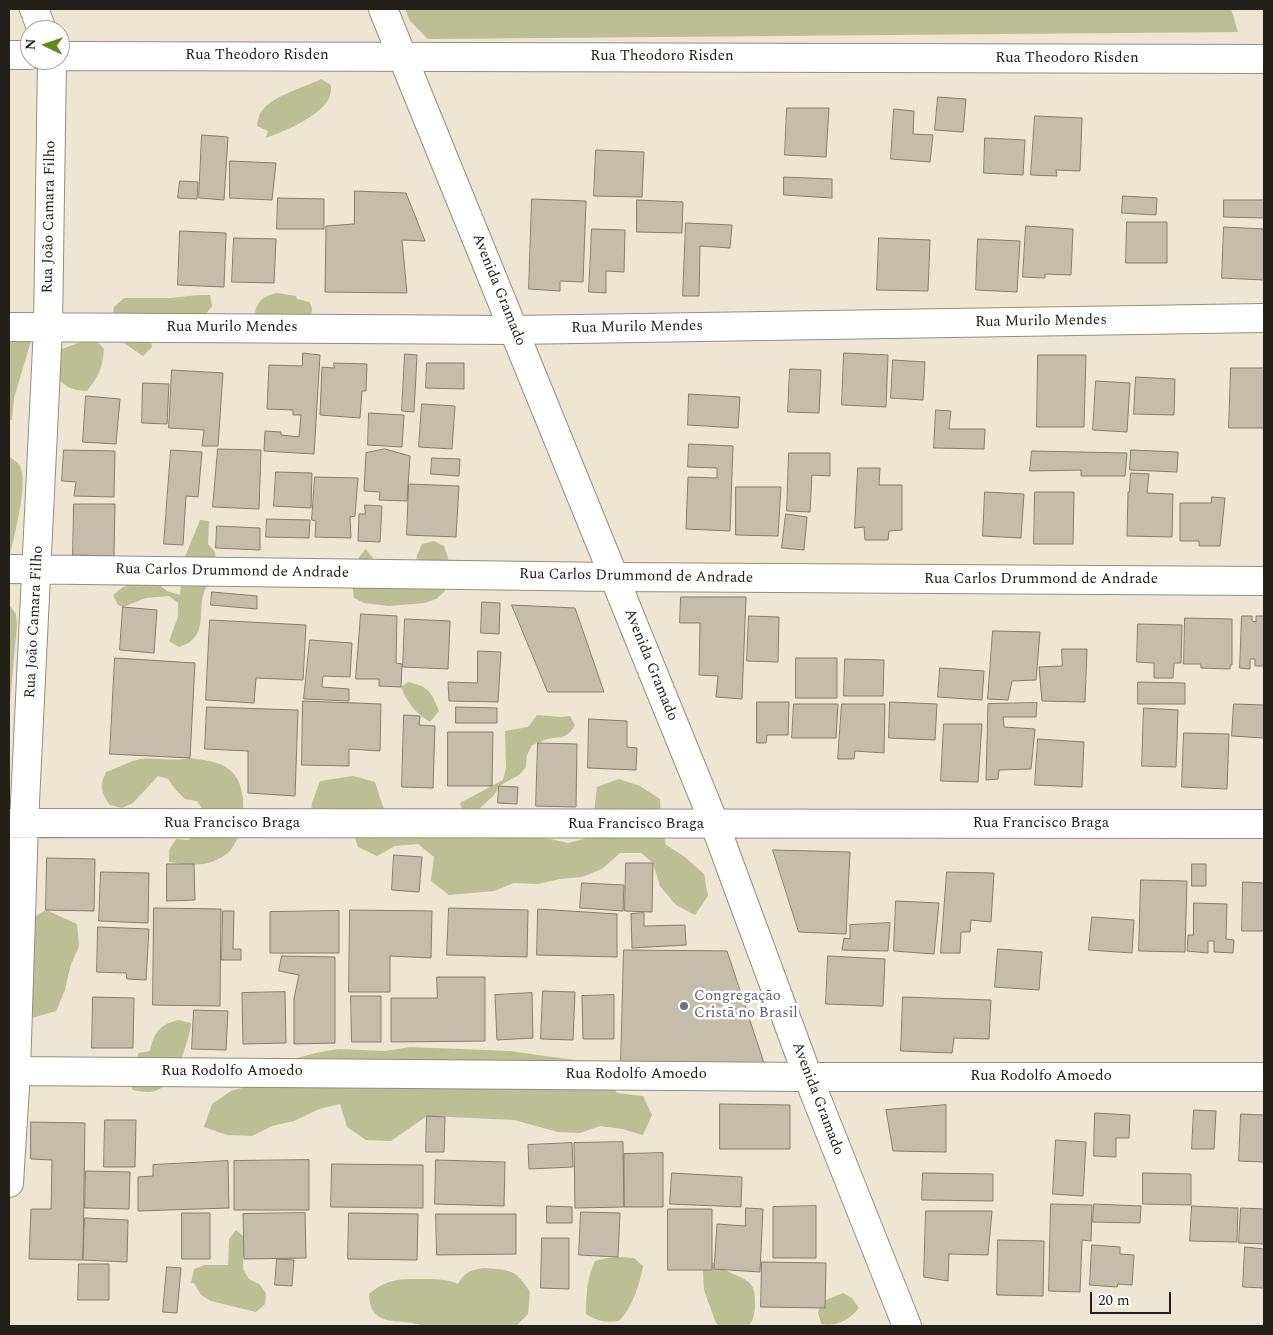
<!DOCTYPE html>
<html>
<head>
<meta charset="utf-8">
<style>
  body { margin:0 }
  #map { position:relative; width:1273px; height:1335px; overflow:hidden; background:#ece6d2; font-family:Spectral,serif }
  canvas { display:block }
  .frame { position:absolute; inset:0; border:10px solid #232019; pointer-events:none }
  .north { position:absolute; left:20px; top:20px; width:50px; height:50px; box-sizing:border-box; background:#fff; border:1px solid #a7a6a3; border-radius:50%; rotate:273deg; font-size:14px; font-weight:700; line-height:20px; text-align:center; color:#232019 }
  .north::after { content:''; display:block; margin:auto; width:18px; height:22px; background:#5a8b21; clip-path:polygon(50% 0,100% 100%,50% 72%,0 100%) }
  .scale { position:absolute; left:1090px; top:1292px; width:81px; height:22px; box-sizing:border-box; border:2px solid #232019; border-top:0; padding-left:6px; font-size:15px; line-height:18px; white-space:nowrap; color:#232019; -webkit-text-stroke:4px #fff; paint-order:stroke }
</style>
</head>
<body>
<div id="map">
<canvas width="1273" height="1335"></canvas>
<div class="frame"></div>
<div class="north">N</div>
<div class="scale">20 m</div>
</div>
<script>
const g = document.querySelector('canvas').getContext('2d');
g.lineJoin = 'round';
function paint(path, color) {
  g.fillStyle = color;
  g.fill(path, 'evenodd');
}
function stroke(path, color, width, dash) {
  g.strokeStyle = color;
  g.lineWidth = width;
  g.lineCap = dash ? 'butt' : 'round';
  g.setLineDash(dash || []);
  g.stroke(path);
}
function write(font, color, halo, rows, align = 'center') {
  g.font = font + ' Spectral,serif';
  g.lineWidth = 5;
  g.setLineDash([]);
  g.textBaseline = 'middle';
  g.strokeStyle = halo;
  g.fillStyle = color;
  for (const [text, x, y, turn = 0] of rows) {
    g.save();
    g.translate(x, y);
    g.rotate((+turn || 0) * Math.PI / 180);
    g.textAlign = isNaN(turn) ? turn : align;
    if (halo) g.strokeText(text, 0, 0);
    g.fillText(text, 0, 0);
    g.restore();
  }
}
paint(new Path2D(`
  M405,9H1231L1238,32L428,39L410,21Z
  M321,79L331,85C331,90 331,96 328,100C318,117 285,131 266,138L268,131L257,126C258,122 258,117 260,114C269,96 304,88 321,79Z
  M277,293L296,296L297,299L309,302C313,308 313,311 309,318L257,317L255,312C258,300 265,295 277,293Z
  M198,295H210L212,306L205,315L150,336L152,347L143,356L121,341L112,319L114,307L124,298H171Z
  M9,330L31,341L14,398L12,420H9Z
  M86,340L97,341L104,349C103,367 98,377 87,391C72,390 67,388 57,377L59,350Z
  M9,456C12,459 18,462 20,466C29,483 13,540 9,559Z
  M200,520L209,521L208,544L215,552C216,559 216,567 213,575C210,582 205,587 203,595C200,608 203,622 197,634C192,642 187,644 179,647L169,641L178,617V603L169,596L146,598L123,607L118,605L113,595L123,587L134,583L158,584L167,591L180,595L184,559Z
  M434,541L444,546L448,558L445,591L436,599L425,603L389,606L364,603L354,598C351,577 352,564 366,549L373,558L371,570L415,580L417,555L422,544Z
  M9,601V605L16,614L17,625L9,712Z
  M408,682C430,687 431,692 439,711L430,722C416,714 407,702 401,687Z
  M537,715L561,717L570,716L575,725C567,739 563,736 548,739C543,740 538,743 532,745L527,755L526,767L519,775L499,786L494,795L477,811L464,814L460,803L503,780L506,768L505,731L528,727Z
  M190,758C202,760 220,761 230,770C249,785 246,830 232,848C228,854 221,858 214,861C201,867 183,864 169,862V850L176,839L188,840L198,833L203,810L197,801L185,799L175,789L168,779L158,776L133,803L122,808L110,805C101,792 99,787 106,772C118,768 129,761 141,759C157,757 173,762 190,758Z
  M353,776L375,782L382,804L391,823L432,836L455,838L477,836H523L546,838L568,843L591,837L597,787L619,779L640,786L660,799L661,821L666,845L685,857L704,874L708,896L695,915L676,905L660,886L653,863L641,853H620L602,869L582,877L560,879L538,884L514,883L494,891L449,895L431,881L434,857L418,844L395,846L377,856L358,847L351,826L310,827L312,803L320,781Z
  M46,910L77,924L79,946L70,967L65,990L56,1011L32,1018L25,995L34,917Z
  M179,1020L191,1023C190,1039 176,1078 163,1087C153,1094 143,1092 133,1090L127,1079L139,1053L150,1051C154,1032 160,1024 179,1020Z
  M410,1047L509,1051L582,1061L602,1074L617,1093L643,1096L652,1115L643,1135L622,1129L600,1126L580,1133L558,1132L514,1120L427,1116L391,1141L366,1140L347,1127L340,1104L319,1109L294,1121L272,1126L252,1136L227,1135L204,1127L212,1104L231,1091L253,1085L293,1059L316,1053L338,1049L385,1051Z
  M236,1230L244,1237L243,1269L249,1279L259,1284L266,1293L265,1304L256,1312L211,1301L201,1295L194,1283H191L194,1269L205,1265H228L229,1239Z
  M618,1257L634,1258L643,1266C639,1286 633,1306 619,1321C606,1323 597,1321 586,1314C586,1295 587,1278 595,1261L607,1258Z
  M708,1261C718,1264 721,1267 729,1272C750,1282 756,1281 755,1308C754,1315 753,1322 748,1326H720L716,1323L704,1290L703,1271Z
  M484,1268C510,1270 516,1269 530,1292L528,1314L516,1326H424C400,1317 370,1330 369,1294C388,1278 401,1279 424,1279C437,1279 446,1279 458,1284C465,1272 470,1270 484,1268Z
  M843,1293L852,1298L859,1308C849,1320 837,1327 821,1324L818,1313L821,1302Z`), '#bcbe94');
const building = new Path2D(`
  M938,97L966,99L963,132L935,130Z
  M787,108H829L826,157L785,155Z
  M894,109L914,111L913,134L933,135L930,162L891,159Z
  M1035,116L1082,118L1080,171L1056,170L1057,176L1031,175Z
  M202,135L228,137L224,200L199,198Z
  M985,138L1025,140L1023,175L984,173Z
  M596,150L644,152L642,197L594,196Z
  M230,161L276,163L272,200L230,198Z
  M784,177L832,179V198L784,195Z
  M180,181L198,182L197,199L178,198Z
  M355,191L406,193L425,241L402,240L407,293L325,292L326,226L354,224Z
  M1123,196L1157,198L1156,215L1122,213Z
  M278,198L324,199V229H277Z
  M532,199L586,201L583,282L560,281V291L529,289Z
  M637,200L683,202L682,233L637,232Z
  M1224,200H1264V218L1224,217Z
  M1127,222H1167V263H1126Z
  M686,223L732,225L730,248L700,246L699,296H683Z
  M1026,226L1073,229L1071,275L1045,274V278L1023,277Z
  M1224,227L1264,229V280L1222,278Z
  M592,229L625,230L624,272L606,271V293L589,292Z
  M180,231L226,233L224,287L178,285Z
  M234,238L276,239L274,283L232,282Z
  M879,238L930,240L928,291L877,290Z
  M978,239L1020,241L1017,292L976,290Z
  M303,353L320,355L314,454L264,451L265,431L281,432V435L299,437L301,415H293V410L267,409L269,365L302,366Z
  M844,353L888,355L886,407L842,405Z
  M405,354L417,355L414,412L402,411Z
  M1038,355H1086L1084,427H1037Z
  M893,360L925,362L923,400L891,398Z
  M334,363L367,364L366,391H362L360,418L320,415L322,367L334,368Z
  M427,363H464V389L426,388Z
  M1231,368H1264V428H1229Z
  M790,369L821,370L819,413L788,412Z
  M172,370L223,373L218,446H202L204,430L169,428Z
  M1136,377L1175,379L1174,415L1134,414Z
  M1096,381L1130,383L1127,432L1093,430Z
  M143,383L169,384L167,424L142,423Z
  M689,394L740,397L738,428L688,425Z
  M86,396L120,399L116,444L83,442Z
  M422,404L455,406L452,449L419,447Z
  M936,410L951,411L949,429H985L984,449L934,448Z
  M369,413L404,415L402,447L368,445Z
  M689,444L733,446L730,531L686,529L688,477L717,478V468L688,467Z
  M218,449L261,450L259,509L213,507Z
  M385,449L410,456L407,501L379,500L380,492L364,491L366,453Z
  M64,450L115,451L114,497L74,496L76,482L62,481Z
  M171,450L202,452L198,497L186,496L183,545L164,544Z
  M1131,450L1178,452L1177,472L1130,470Z
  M1032,451L1127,453L1125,476H1081V470L1030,471Z
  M789,453H830V476L812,475L810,512L787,511Z
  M432,458L460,459L459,476L431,474Z
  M858,468H880L879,485H902V530L889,531L888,540H865L864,527L855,528Z
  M276,472L312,473L311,508L274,506Z
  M1131,473L1149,474L1147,493L1173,494L1172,537L1127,536L1128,492H1129Z
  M315,477L358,478L355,516L350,517L351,538L315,537L316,521L312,520Z
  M409,484L459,486L456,537L407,535Z
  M736,487H781L778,536L736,535Z
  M985,492L1024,494L1021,538L983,536Z
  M1035,492H1074L1073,544H1034Z
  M1212,497L1225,498L1220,546H1199V541H1180V503H1211Z
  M74,504H115L114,556L73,555Z
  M365,505L382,506L380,542L358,541L359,514H365Z
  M786,514L807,517L804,550L782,548Z
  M267,519L310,520L309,538L266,537Z
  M217,526L260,528V550L216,548Z
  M212,592L257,596V609L211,605Z
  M681,597H746L742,699L716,697L718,676L699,675L700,623H680Z
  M482,602L500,603L499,634L481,633Z
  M512,605L575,608L604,692H548Z
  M123,607L157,610L154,653L120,650Z
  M361,614L397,616L396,663L402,664L401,687L379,686V679H356Z
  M749,616L779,617L778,662L747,661Z
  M1242,616H1252V621L1256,622V616H1264V666H1255V659H1250V669L1240,668Z
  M1185,618L1232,619V665H1230V669L1201,668V664H1184Z
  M405,619L450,621L448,669L403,667Z
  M210,620L306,625L303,680L256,678L254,703L206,700Z
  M1138,624L1182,625L1181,663H1174L1173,678H1154V663L1137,662Z
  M993,631L1040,632L1036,680L1012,681L1008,700L988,699Z
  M310,640L352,643L350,677L323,676L322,687L349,689V701L304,699Z
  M1062,649H1087L1085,702L1042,701L1039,667L1062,666Z
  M478,651L501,652L498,702L449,701L448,682L477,683Z
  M115,658L195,663L190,758L110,754Z
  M796,658H837V698H796Z
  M845,659L884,660L883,696H844Z
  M940,668L984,671L982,700L938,697Z
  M1138,682L1185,683V704H1138Z
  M303,701L381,704L380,751L349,749V766L302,765Z
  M757,702H789L788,735H767L766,743H757Z
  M890,702L937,704L935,740L889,738Z
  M1037,703L1036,717H1003L1004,727L1035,729L1031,769L999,770L998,779L986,780L988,704Z
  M794,704H838L836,738H792Z
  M842,704H885L884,753L855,751L854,759H838Z
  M1234,704L1264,705V738L1232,736Z
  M207,707L298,710L295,796L248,793V751L205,749Z
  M456,707L497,708V723H456Z
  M1144,708L1178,710L1176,767L1142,766Z
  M404,715L420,716L419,725L435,726L433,788L402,787Z
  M589,719L627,721V747L637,748L636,770L588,768Z
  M944,724H982L978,782L941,781Z
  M448,732H493L492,786H448Z
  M1184,733L1229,734L1227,789L1182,787Z
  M1038,739L1084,742L1082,787L1035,785Z
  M538,743L577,744L576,807L536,806Z
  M499,786L518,787L517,804L498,803Z
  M773,850L850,852L846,934L799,932Z
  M394,855L422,857L419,892L392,890Z
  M47,858L95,859L94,911L46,910Z
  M626,863H653L652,912L625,911Z
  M167,864H194L195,900L167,901Z
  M1192,864H1206V886H1192Z
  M101,872L149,873L148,923L99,921Z
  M947,872L994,873L991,922L971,920L970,932H961L960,953H941Z
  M1141,880L1187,881L1185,952L1139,951Z
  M1243,882L1264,883V931H1242Z
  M582,883L624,885L623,911L580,908Z
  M896,901L939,903L934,954L894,951Z
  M1194,903L1227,904L1226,939L1234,940L1233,953L1214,952V941H1208V953L1187,951L1188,935H1193Z
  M154,908L221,909L220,1006L153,1005Z
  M449,908L528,910L527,957L447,955Z
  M538,909L617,914V957L537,955Z
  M350,910L432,911L431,958L390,956V992H349Z
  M223,911H234L233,949H241V960H222Z
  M339,911V953H270V912Z
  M644,913V926L685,925L686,945L632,948L631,914Z
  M1092,917L1134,920L1132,953L1089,950Z
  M890,923L888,951L842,950L844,938L850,939V925Z
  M98,927L149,929L146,980L127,979L126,973L97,972Z
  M998,949L1042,952L1039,990L995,987Z
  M624,950L727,951L764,1063L621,1062Z
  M282,956L335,957V1043L294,1044V998L299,975L279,971Z
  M828,956L885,959L883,1006L826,1004Z
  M437,977H485V1041L391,1042V998H437Z
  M543,991L575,992L573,1040L541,1039Z
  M285,992L286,1043L243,1044L242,993Z
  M532,993L533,1038L497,1040L495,995Z
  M614,995V1039H583L582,996Z
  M351,996H381V1042H352Z
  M93,997L134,998L133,1048H92Z
  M903,997L991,1000L989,1039L954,1038L952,1053L901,1051Z
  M194,1010L228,1011L226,1050L192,1049Z
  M720,1104L790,1105V1149H720Z
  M946,1105V1152L893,1151L886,1110Z
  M1194,1110L1216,1111L1214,1149H1192Z
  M1095,1113L1130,1115L1129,1138H1116V1157L1094,1156Z
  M1241,1114L1264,1115V1162L1239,1161Z
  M427,1116L445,1117L444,1152H426Z
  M105,1120H136L135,1167H104Z
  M31,1122L85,1123L83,1260L29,1259L31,1209H51L52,1160L31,1159Z
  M1056,1140L1086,1142L1083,1196L1053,1194Z
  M623,1142L624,1207L575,1208L574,1143Z
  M572,1143L573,1167L529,1169L528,1145Z
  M663,1153V1207H624V1154Z
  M309,1160V1210H234V1161Z
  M436,1160L505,1162L504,1206L435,1204Z
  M228,1161L229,1208L138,1211V1177L153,1176V1165Z
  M332,1164L423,1165V1208L331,1207Z
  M86,1171L130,1172L129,1209L85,1208Z
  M672,1173L742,1177L741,1207L670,1204Z
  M923,1173L993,1174V1201L922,1200Z
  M1143,1173L1191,1174V1205L1143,1204Z
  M1051,1204L1092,1205L1091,1241L1082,1240L1080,1292L1049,1291Z
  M1094,1204L1141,1206L1140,1223L1093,1222Z
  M547,1206L572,1207V1223H547Z
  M816,1206V1258H773V1207Z
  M1192,1206L1238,1208L1237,1242L1190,1241Z
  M746,1208L763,1209L760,1272L714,1269L717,1224L745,1226Z
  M1241,1208L1264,1209V1244L1239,1243Z
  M668,1209H712V1270H668Z
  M926,1211H992L988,1255L949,1254L948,1281L924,1277Z
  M581,1212L620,1213L618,1257L579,1255Z
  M182,1213H210V1259H182Z
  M305,1213L306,1258L244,1259L243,1214Z
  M349,1213L418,1214L417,1260L348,1259Z
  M436,1214H516V1254L437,1255Z
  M85,1218L128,1220L127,1262L83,1260Z
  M542,1238H569V1289L541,1288Z
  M998,1240L1044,1241L1043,1296L997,1295Z
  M1092,1245L1120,1247V1254L1134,1255L1132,1285L1118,1284L1117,1287L1090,1285Z
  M1245,1247L1264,1249V1288L1243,1287Z
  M277,1259L294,1260L292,1286L275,1285Z
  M762,1262L826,1263L825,1308L761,1307Z
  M79,1264H109V1300H78Z
  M167,1267L181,1268L177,1313L163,1312Z`);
paint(building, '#c4bdaa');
stroke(building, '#847e6c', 1);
const minor = new Path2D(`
  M34,9L42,30
  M9,55H30
  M60,56L1264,59
  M9,327L514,330L1264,318
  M9,569L614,577L1264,581
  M9,823L1264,824
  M9,1071L808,1077H1264
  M9,1183L16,1071L24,823L48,327L52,60`);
const tertiary = new Path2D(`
  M383,9L715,825L808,1077L907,1326`);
stroke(minor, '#948e7c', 30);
stroke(tertiary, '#948e7c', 30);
stroke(minor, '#fff', 28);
stroke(tertiary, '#fff', 28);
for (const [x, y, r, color] of [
  [684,1006,5,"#6b7280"]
]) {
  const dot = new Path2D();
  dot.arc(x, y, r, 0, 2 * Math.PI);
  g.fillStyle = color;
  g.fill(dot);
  stroke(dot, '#fff', 2);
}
write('15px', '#232019', '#fff', [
  ["Rua Theodoro Risden",257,56],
  ["Rua Theodoro Risden",662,57],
  ["Rua Theodoro Risden",1067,59],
  ["Rua João Camara Filho",50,217,-89],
  ["Avenida Gramado",498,290,68],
  ["Rua Murilo Mendes",1041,322,-1],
  ["Rua Murilo Mendes",232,328],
  ["Rua Murilo Mendes",637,328,-1],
  ["Rua Carlos Drummond de Andrade",232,572,1],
  ["Rua Carlos Drummond de Andrade",636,577,1],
  ["Rua Carlos Drummond de Andrade",1041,580],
  ["Rua João Camara Filho",35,622,-87],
  ["Avenida Gramado",650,665,68],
  ["Rua Francisco Braga",232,824],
  ["Rua Francisco Braga",1041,824],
  ["Rua Francisco Braga",636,825],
  ["Rua Rodolfo Amoedo",232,1072],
  ["Rua Rodolfo Amoedo",636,1075],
  ["Rua Rodolfo Amoedo",1041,1077],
  ["Avenida Gramado",817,1099,69]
]);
write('15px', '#5b616d', '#fff', [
  ["Congregação",694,997],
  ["Cristã no Brasil",694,1014]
], 'left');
</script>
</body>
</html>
